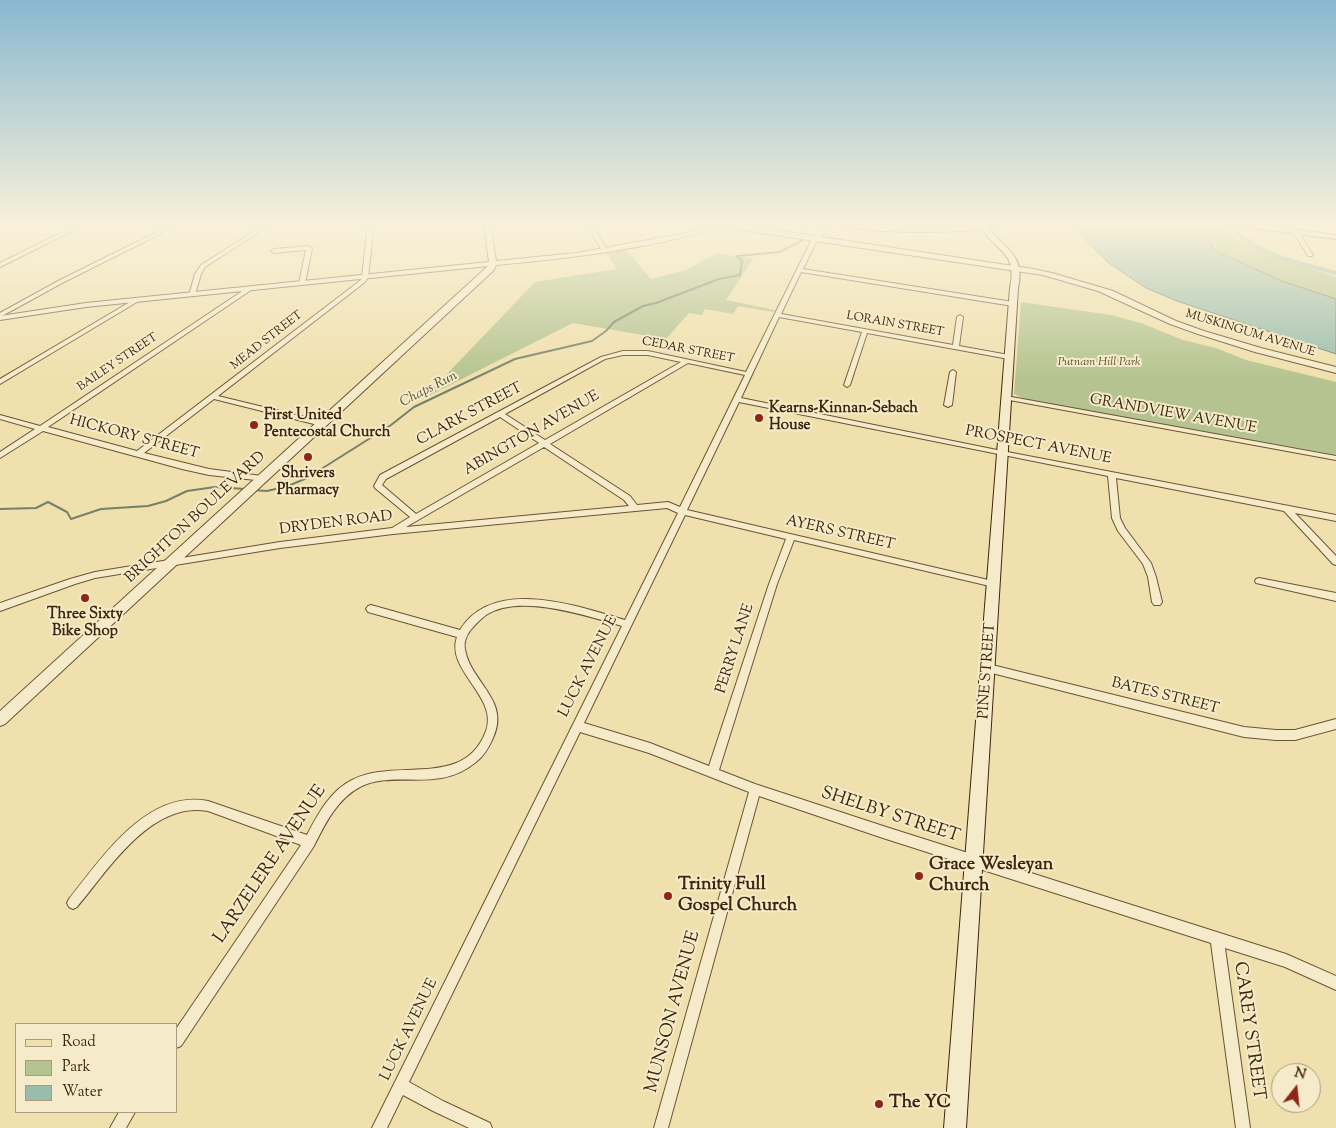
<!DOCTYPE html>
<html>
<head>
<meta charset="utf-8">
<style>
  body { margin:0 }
  #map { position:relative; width:1336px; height:1128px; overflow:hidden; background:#f0e0ad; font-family:"Sorts Mill Goudy",serif }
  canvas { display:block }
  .legend { position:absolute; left:15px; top:1023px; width:162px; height:90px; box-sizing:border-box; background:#f5ebca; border:1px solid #ac9c7e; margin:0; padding:6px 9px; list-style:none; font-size:15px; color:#3e260b }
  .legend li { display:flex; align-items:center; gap:10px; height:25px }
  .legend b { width:25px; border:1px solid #ac9c7e }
  .north { position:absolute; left:1271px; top:1063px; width:50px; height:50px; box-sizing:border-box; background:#f5ebca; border:1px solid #ac9c7e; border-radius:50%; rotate:16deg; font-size:14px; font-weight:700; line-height:20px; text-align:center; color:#3e260b }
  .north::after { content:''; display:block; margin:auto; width:18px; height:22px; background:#8f2418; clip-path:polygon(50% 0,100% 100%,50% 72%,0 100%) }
</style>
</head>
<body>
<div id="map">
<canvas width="1336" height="1128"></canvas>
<ul class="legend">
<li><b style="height:6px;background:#f0e0ad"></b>Road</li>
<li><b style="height:14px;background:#b4c38f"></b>Park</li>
<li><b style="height:14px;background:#9abdab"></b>Water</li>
</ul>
<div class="north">N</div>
</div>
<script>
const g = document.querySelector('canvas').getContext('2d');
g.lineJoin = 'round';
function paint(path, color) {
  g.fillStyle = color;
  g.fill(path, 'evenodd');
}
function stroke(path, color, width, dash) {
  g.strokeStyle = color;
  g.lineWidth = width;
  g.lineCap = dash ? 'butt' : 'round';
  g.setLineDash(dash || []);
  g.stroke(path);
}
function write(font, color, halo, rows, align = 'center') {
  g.font = font + ' "Sorts Mill Goudy",serif';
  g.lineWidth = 4;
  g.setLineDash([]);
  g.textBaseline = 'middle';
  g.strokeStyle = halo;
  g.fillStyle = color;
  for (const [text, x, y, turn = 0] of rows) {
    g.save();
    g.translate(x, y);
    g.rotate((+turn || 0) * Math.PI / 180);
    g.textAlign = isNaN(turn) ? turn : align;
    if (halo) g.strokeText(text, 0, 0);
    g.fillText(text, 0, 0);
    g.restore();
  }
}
paint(new Path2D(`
  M1224,223L1237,239L1276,257L1336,277V299L1282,281L1224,255L1211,247L1212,245L1192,224Z
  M625,249L651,279L686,270L717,253L753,259L726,300L775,310L773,312L738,306L733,314L705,309L702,315L689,313L666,339L573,323L424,398L535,282L617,269L606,253Z
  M1021,302L1111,315L1141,323L1183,340L1216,348L1246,360L1336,382V455L1027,400L1014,394Z`), '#b4c38f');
const water = new Path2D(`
  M1068,223H1192L1213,245L1211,247L1224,255L1282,281L1336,299V354L1177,301L1146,288L1109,263Z`);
paint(water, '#9abdab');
stroke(water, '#75816b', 1);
stroke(new Path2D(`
  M253,490L267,491L288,486L307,478L391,425L414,407L515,359L592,341L606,331L614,322L643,306L656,303L719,279L740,275L742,261L737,256L780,252L803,240L806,226L809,223
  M0,509L36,508L48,502L67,512L71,519L101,509L148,506L166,501L187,491L215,487L245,489`), '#75816b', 2);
paint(new Path2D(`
  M1225,223H1231C1256,253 1301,261 1336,271V275C1298,265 1250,256 1225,223Z`), '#9abdab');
const minor = new Path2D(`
  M81,223H88L0,267V263Z
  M175,223H182L64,282L0,317V313L60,280Z
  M267,223H273L205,267L201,274L195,295L190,296L189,295L195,274L201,265Z
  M368,223H374L368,277L365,282L218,396L325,422V426H322L214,399L144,453L209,469L262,476L266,479L265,481L209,475L182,469L43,431L0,458V452L35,429L0,419V415L40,426L247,288H251V290L48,427L137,451L361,280L362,277Z
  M586,223H591L608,251L607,252H603Z
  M829,223H834L817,240L803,269L1013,302L1016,304L1013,306L801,272L781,314L953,345L957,317L960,315L963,317L959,346L1009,355L1012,357L1009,359L867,333L850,385L847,387L844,385L862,332L779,317L741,398L1002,451L1336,515V521L1295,513L1336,556V565L1333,564L1284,511L1116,478L1120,518L1125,528L1151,563L1156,577L1162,602L1160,605H1154L1152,602L1148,577L1143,564L1118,531L1112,518L1108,476L739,402L687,510L997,582L998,584L997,586L994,587L794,540L777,584L719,770L755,784L883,826L1286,954L1336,976V990L1285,967L1225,948L1250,1128H1236L1211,943L883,838L759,796L668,1128H654L749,792L649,753L580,732L409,1082L443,1101L490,1123L492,1128H469L433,1111L403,1095L387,1128H372L622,626C587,616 520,593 486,615C482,618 478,622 475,625C469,631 463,640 465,649C470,682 511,700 493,738C489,747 484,756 476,762C438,794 396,769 360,787C337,799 325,824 314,846L181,1046L176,1048V1029L301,845L208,811C151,801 109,869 77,907L73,909L69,907L67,903L69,899C102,858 147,789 208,801L307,835C318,814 330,791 352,780C395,757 464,790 486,731C499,697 445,670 457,637L368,612L366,609L368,606L371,605L460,630C493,576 578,606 625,620L678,513L667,508L393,534L280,548L95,578L75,584L0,611V603L70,579L95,572L280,542L392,528L410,517L375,488L374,486L380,475L601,357L623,351H648L746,372L812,239ZM623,355H648L681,362L545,440L505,414L605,359ZM688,363L745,375L680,507L668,502L637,505L630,496L550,444ZM500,417L539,443L416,514L382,485L386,479ZM544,447L624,500L629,506L406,527ZM685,515L786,539L769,584L709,766L650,743L584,723Z
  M1294,231H1298L1313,255L1312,256H1308L1293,232Z
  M309,246L312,248L305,283L302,285L299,283L306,250L274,253L271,251L274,249Z
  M135,299L138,301L137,302L0,384V379Z
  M953,370L956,372L952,405L948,407L944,405L950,372Z
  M1006,396L1336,456V460L1004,399V397Z
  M1259,578L1336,593V601L1256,583L1255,581L1256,579Z
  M988,664L1244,727L1276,730H1295L1336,719V729L1295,740H1276L1244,737L988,672L985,671L983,668L985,665Z
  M119,1112H135L126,1128H110Z`);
const tertiary = new Path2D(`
  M484,223H490L496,261L577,253L686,233L718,223H729L1033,269L1052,273L1113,291L1176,321L1204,331L1261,348L1336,367V373L1255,352L1198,334L1170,324L1098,291L1043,275L721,227C648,249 572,258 496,265L494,270L5,724L0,726V711L488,266L86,307L0,320V316L86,303L489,262Z`);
const secondary = new Path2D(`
  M980,225H986C1004,249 1026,254 1018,288L966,1128H944L1010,288C1018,253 997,251 979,227Z`);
const primary = new Path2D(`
  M833,223L928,227L1010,223C991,235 852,235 833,223Z
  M1223,223H1248L1336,235V239L1227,225Z`);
stroke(minor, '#6a5434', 2);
stroke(tertiary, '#6a5434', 2);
stroke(secondary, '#3e260b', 2);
stroke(primary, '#3e260b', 2);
paint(minor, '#f5ebca');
paint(tertiary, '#f5ebca');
paint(secondary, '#f5ebca');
paint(primary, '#f0e0ad');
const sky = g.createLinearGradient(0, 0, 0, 381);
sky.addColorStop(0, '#89b8d0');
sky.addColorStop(0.59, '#f8f1da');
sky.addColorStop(1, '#f8f1da00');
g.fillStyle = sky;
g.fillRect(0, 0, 1336, 381);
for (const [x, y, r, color] of [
  [759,418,5,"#8f2418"],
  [254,425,5,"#8f2418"],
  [308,457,5,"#8f2418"],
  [85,598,5,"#8f2418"],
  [919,876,5,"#8f2418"],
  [668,896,5,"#8f2418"],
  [879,1104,5,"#8f2418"]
]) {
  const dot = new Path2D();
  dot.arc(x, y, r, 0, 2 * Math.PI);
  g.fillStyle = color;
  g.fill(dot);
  stroke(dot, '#f5ebca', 2);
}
write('12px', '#3e260b', '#f5ebca', [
  ["LORAIN STREET",895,325,10],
  ["MUSKINGUM AVENUE",1250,334,17],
  ["MEAD STREET",267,341,-38],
  ["CEDAR STREET",688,351,11],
  ["BAILEY STREET",118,363,-34]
]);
write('italic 12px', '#5c4d2c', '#f5ebca', [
  ["Putnam Hill Park",1099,363]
]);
write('italic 14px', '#554c33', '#f5ebca', [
  ["Chaps Run",429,390,-27]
]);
write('bold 15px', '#3e260b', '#f5ebca', [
  ["Kearns-Kinnan-Sebach",769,409],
  ["House",769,426],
  ["First United",264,416],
  ["Pentecostal Church",264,433],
  ["Shrivers",308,474,"center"],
  ["Pharmacy",308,491,"center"],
  ["Three Sixty",85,615,"center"],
  ["Bike Shop",85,632,"center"]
], 'left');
write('15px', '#3e260b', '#f5ebca', [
  ["CLARK STREET",470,415,-28],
  ["GRANDVIEW AVENUE",1173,415,10],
  ["ABINGTON AVENUE",532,434,-30],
  ["HICKORY STREET",134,438,15],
  ["PROSPECT AVENUE",1038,446,11],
  ["BRIGHTON BOULEVARD",196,518,-43],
  ["DRYDEN ROAD",336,524,-7],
  ["AYERS STREET",840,534,13],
  ["PERRY LANE",736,649,-72],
  ["LUCK AVENUE",589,667,-63],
  ["PINE STREET",988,671,-86],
  ["BATES STREET",1165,697,14],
  ["LUCK AVENUE",410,1030,-64]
]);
write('18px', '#3e260b', '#f5ebca', [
  ["SHELBY STREET",890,816,18],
  ["LARZELERE AVENUE",271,865,-56],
  ["MUNSON AVENUE",674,1012,-75],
  ["CAREY STREET",1248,1031,82]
]);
write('bold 18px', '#3e260b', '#f5ebca', [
  ["Grace Wesleyan",929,866],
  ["Church",929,887],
  ["Trinity Full",678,886],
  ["Gospel Church",678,907],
  ["The YC",889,1104]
], 'left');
</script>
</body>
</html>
